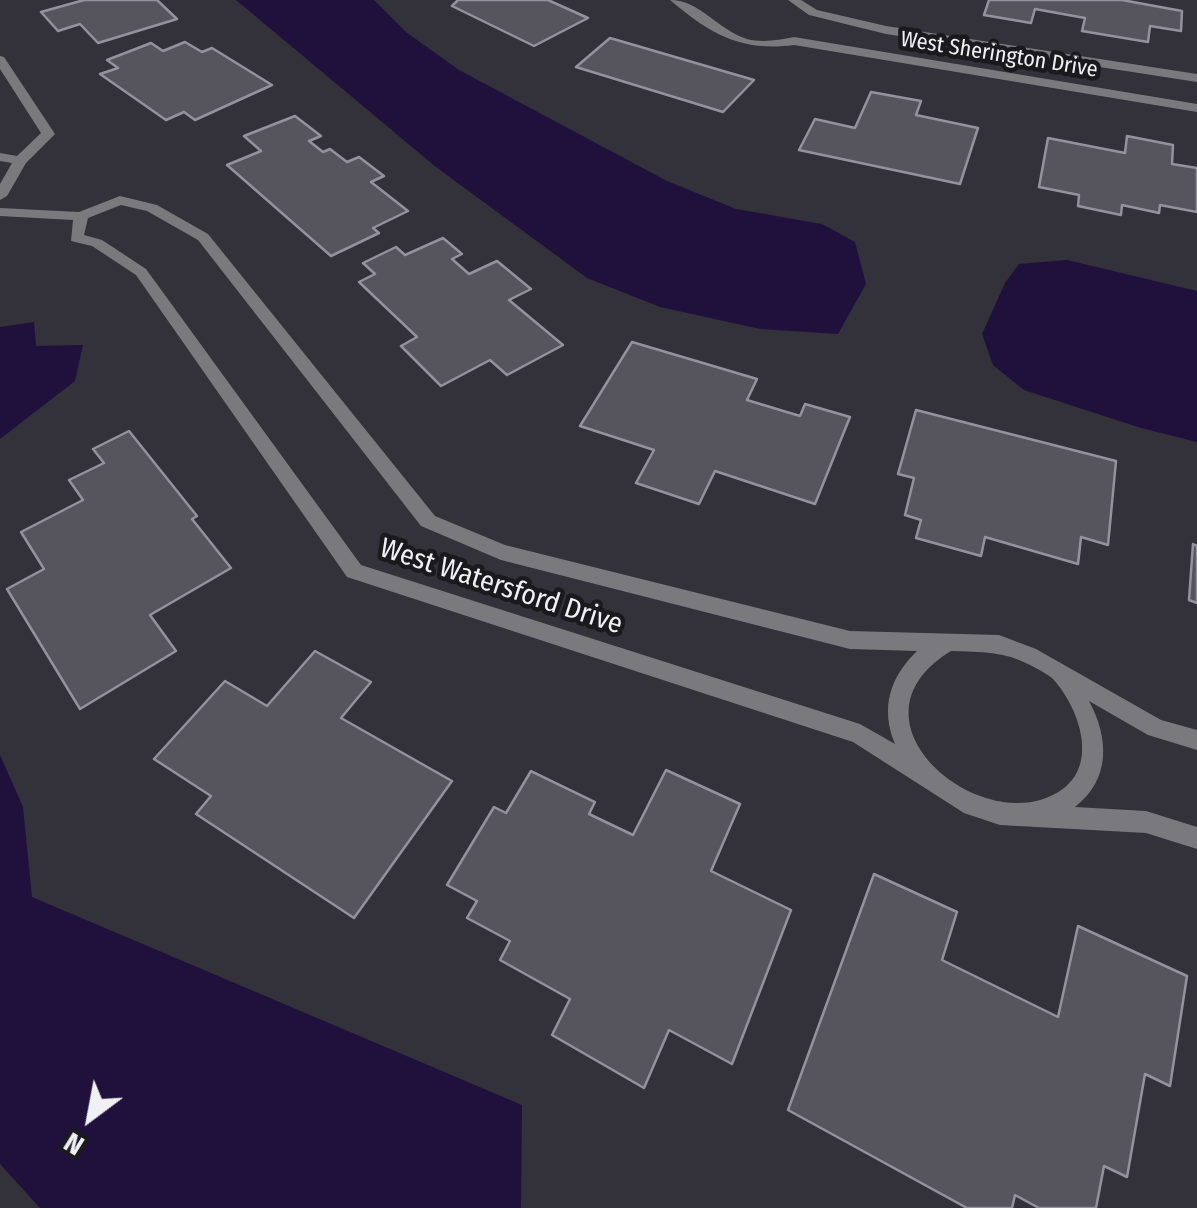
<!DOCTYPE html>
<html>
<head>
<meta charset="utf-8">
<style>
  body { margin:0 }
  #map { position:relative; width:1197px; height:1208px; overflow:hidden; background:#333139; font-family:"Fira Sans Condensed",sans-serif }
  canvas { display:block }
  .north { position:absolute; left:40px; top:1068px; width:100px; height:100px; -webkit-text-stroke:8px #1a1a1d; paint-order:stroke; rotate:212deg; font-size:28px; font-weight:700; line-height:40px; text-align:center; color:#f0f0f5 }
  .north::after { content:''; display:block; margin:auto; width:35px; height:45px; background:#f0f0f5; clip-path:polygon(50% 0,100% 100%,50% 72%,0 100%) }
</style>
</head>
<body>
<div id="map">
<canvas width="1197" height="1208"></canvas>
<div class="north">N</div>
</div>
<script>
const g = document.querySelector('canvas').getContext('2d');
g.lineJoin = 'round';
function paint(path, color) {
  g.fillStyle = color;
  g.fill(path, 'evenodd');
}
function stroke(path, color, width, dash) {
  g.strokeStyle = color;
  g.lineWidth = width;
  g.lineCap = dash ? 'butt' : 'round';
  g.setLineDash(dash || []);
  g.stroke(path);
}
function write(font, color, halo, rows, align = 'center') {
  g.font = font + ' "Fira Sans Condensed",sans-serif';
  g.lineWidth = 9;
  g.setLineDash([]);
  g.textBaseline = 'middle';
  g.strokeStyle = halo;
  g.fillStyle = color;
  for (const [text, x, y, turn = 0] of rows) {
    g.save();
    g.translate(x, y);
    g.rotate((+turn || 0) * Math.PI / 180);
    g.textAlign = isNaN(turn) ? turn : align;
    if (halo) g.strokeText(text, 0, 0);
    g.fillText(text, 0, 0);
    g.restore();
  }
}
paint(new Path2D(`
  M236,0H374L406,32L459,70L667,181L736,209L822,224L855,242L866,284L838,334L760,329L660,307L587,278L436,167Z
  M1067,260L1197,291V442L1141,428L1024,390L993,365L982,334L1005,283L1019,264Z
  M34,322L36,346L83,345L75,381L0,439V327Z
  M0,755L23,807L32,897L522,1105L521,1208H40L0,1164Z`), '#1f113c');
const building = new Path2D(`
  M84,0H157L177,19L98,43L80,24L58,31L41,12Z
  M458,0H548L588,18L534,46L452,6Z
  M989,0H1122L1182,11L1181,31L1150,26L1148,42L1082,31L1085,18L1035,9L1031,23L984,15Z
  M610,38L754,80L723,112L576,67Z
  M185,42L202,52L212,48L272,85L195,120L184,112L166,120L100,74L118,68L107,60L151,43L163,51Z
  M871,92L921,101L916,115L978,128L960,184L799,150L815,119L855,128Z
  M295,116L321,136L309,141L323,152L330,149L347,162L359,157L384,176L371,182L408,211L373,228L379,233L331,256L227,165L261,151L244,136Z
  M1127,136L1173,145L1172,164L1197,168V212L1160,205L1159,213L1122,205L1121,215L1078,206L1079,195L1039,187L1048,138L1125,153Z
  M443,238L462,254L452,259L469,274L497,261L531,289L509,300L563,345L507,375L490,360L441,386L401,346L417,337L359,282L375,274L363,263L396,247L405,255Z
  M632,342L757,379L747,400L800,416L805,404L850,417L815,504L715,471L699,504L636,483L654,450L580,426Z
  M916,410L1116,461L1108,545L1081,537L1078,564L985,537L981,556L916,538L921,520L905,515L914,478L898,474Z
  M129,431L197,516L192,519L231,568L150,615L176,651L80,709L7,589L44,569L21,532L83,500L69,480L104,463L93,449Z
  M1193,544L1197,546V603L1189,600Z
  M315,651L371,682L341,718L452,781L354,918L196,814L211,796L154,759L225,681L267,706Z
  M666,770L740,804L711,871L791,910L732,1064L669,1030L644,1088L552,1035L570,999L500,960L510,941L467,918L477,901L447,885L494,807L506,813L531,771L595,802L589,814L633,835Z
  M874,874L957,912L942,960L1058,1017L1078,926L1187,976L1170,1086L1145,1074L1127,1177L1104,1166L1096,1208H1039L1015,1195L1012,1208H967L788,1110Z`);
paint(building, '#56545d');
stroke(building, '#94929c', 2.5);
paint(new Path2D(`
  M670,0C700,0 718,30 747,39C762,43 779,40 794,37L1197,104V112L794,45C741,52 710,34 670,0Z
  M788,0H801L817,10L886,26L1197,74V82L886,34L809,15Z
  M0,56L4,57L55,134L26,163L7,196L0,200V184L12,163L0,161V153L17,156L41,133L0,69Z
  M120,196L157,205L208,234L435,516L505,545L850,631L999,635L1036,649L1161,720L1197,730V750L1148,735L1089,701C1109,738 1111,779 1075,807L1146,811L1197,827V849L1146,833L1000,825L964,813L853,742L347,577L136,275L92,246L71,241L73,220L0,216V208L79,212ZM121,205L147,211L198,240L421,526L501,560L850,649L917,651C890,677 880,708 895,744L860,724L361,565L146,269L102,240L84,235L88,218ZM951,651C975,652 997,651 1019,660C1029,664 1045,672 1053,679C1077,705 1099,761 1064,788C989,846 834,722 951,651Z`), '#7a7a7e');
write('22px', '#f0f0f5', '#1a1a1d', [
  ["West Sherington Drive",999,55,9]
]);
write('28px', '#f0f0f5', '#1a1a1d', [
  ["West Watersford Drive",501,587,18]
]);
</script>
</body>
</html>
